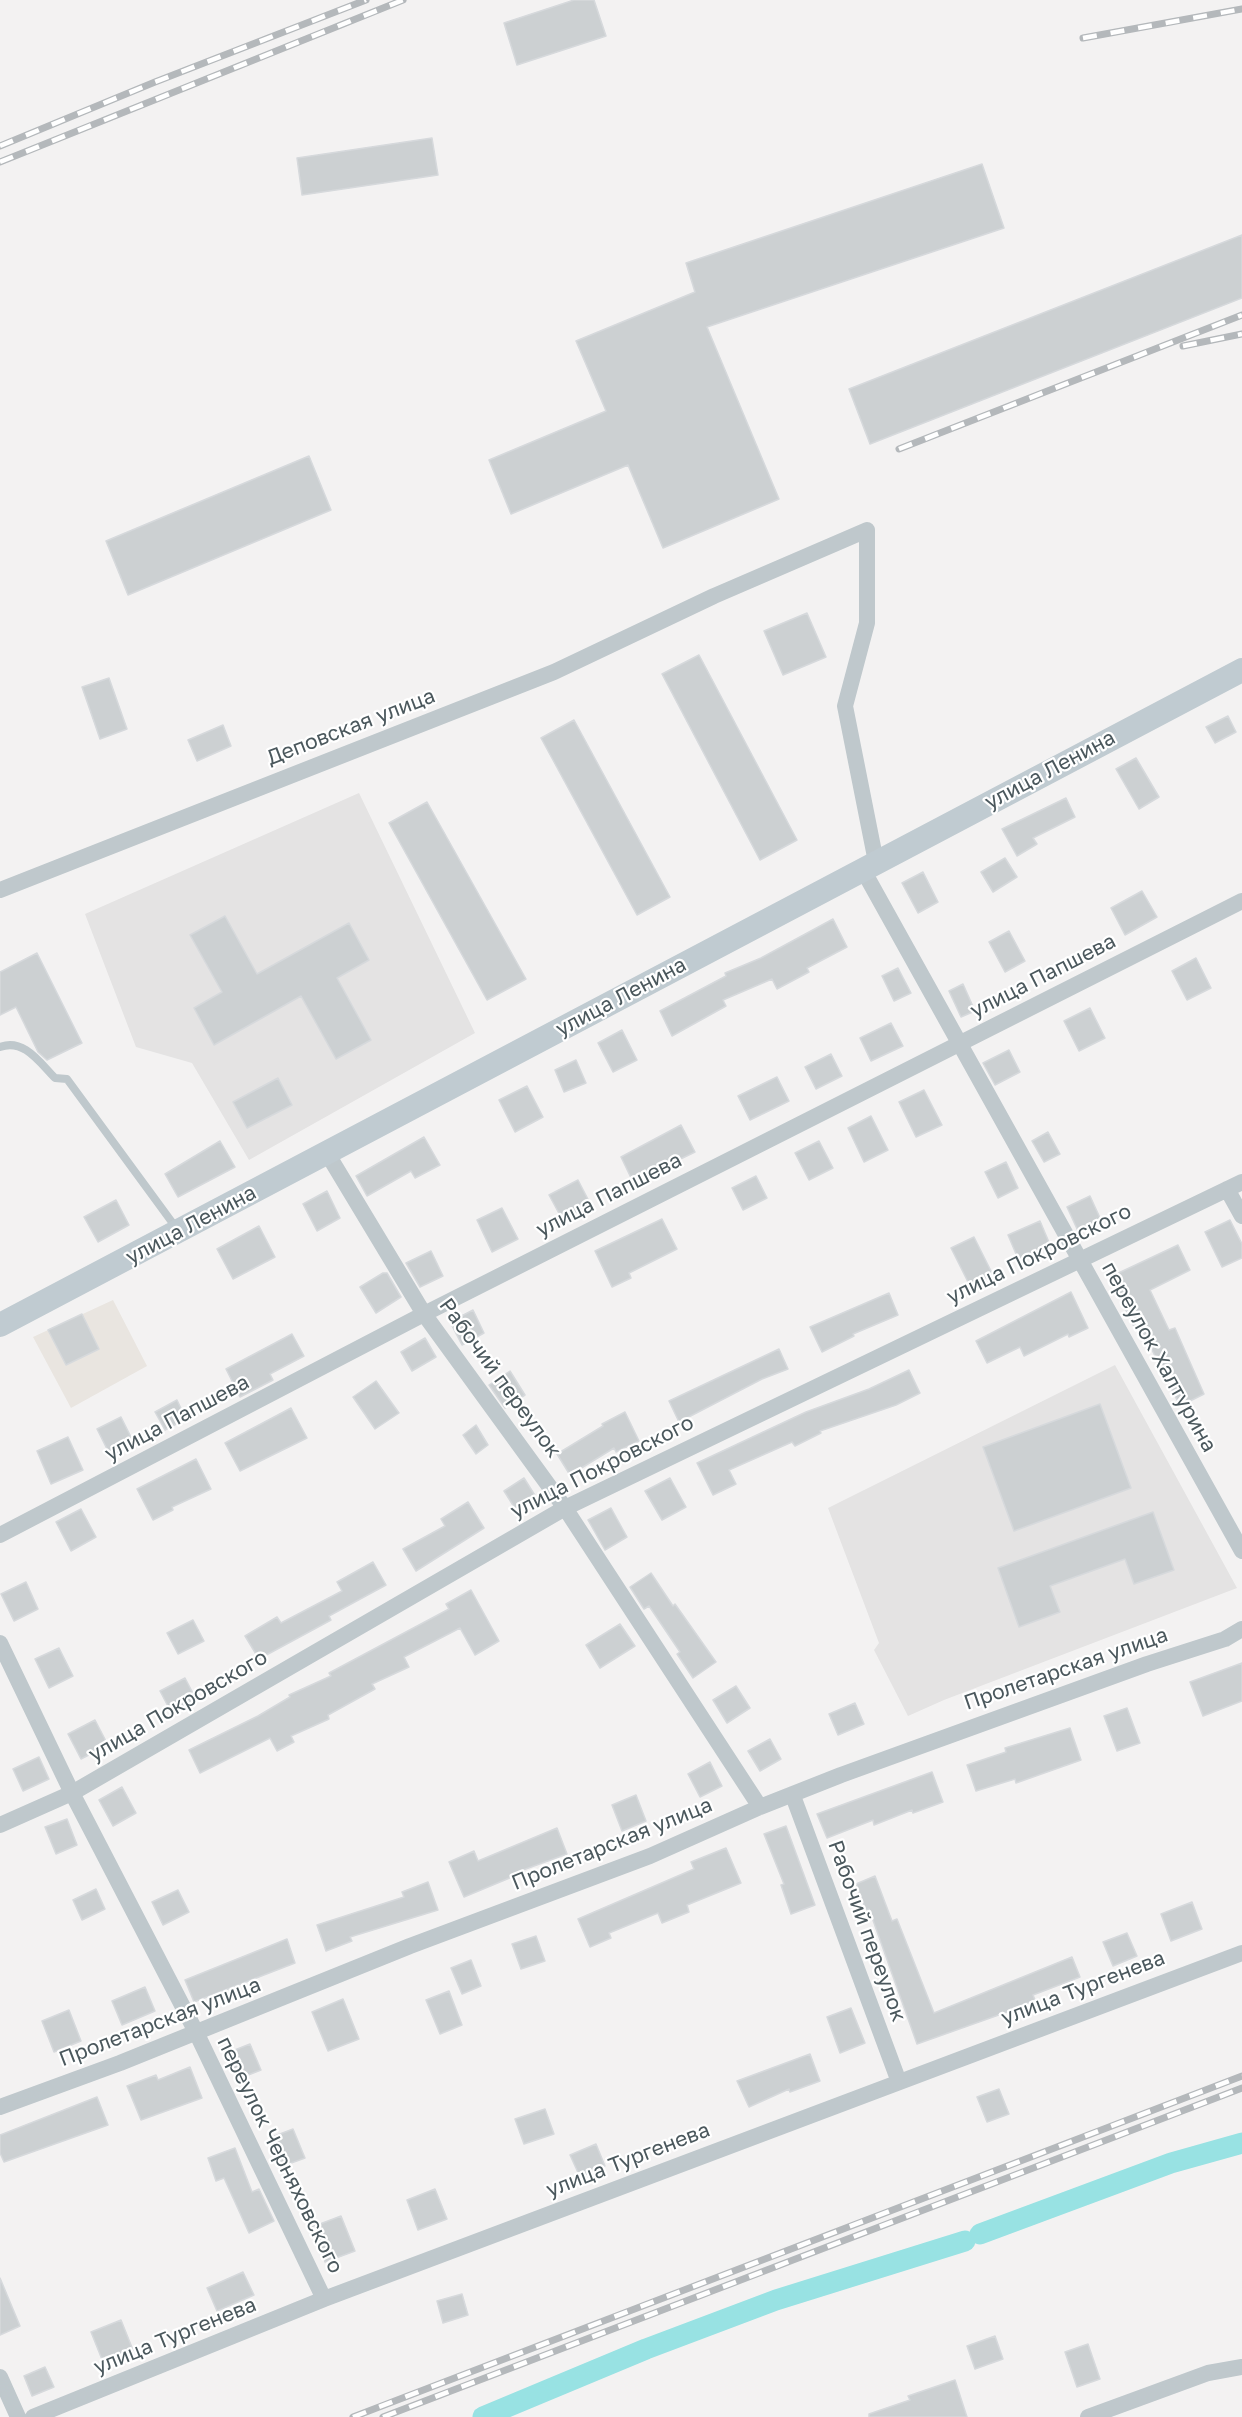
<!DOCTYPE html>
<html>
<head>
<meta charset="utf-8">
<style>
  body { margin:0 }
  canvas { display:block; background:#f3f2f2 }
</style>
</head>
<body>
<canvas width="1242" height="2417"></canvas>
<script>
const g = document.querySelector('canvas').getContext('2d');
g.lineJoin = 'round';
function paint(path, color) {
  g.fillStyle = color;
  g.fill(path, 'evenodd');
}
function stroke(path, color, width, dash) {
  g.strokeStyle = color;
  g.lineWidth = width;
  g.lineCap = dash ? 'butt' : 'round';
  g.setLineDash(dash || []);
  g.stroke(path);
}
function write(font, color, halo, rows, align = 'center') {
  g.font = font + ' "Golos Text",sans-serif';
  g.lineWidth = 4.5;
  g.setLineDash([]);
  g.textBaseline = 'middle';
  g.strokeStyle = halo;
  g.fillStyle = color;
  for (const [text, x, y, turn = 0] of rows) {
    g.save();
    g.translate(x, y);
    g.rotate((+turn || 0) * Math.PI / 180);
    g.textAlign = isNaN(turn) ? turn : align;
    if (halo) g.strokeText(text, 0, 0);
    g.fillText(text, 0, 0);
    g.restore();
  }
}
paint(new Path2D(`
  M113,1300L147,1366L71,1408L33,1337Z`), '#e9e5e0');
paint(new Path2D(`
  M359,793L475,1033L249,1160L192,1063L136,1047L85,914Z
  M1115,1365L1237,1588L944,1700L908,1716L874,1650L879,1643L828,1508Z`), '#e4e3e3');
stroke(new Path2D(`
  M980,2234L1171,2163L1242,2143
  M483,2417L646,2349L776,2300L965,2241`), '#98e2e3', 21);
const building = new Path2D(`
  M574,0H594L606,36L517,65L504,23Z
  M432,138L438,175L302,195L297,158Z
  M982,164L1004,228L707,327L779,499L663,548L628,465L511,514L489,460L606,411L576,341L695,292L686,263Z
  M1242,235V298L870,444L849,389Z
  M309,456L331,510L128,595L106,541Z
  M807,613L826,657L783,675L764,631Z
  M699,655L797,840L760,860L662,674Z
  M109,678L127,729L100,739L82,687Z
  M1228,716L1236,732L1215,743L1206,727Z
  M574,720L670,897L637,915L541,738Z
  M223,725L231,746L197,761L188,740Z
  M1136,758L1159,797L1139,809L1116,769Z
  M1066,798L1075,817L1033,838L1037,844L1017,856L1002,829Z
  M427,802L526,979L487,1000L389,823Z
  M1005,858L1017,877L993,892L981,872Z
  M923,872L938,902L918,913L902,883Z
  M1142,891L1157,917L1125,935L1111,908Z
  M225,916L257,974L349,923L369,960L337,978L371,1040L336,1059L301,996L214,1045L194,1008L222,992L190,935Z
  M833,919L847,947L807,968L809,972L777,989L772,979L723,1000L726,1006L672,1036L660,1011L726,976L725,973L761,958Z
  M1009,931L1025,961L1005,972L989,942Z
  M37,953L82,1043L47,1060L38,1052L16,1007L0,1015V972Z
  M1196,958L1211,988L1187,1000L1172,971Z
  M898,968L911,993L894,1001L882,976Z
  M963,984L975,1011L961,1017L949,991Z
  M1090,1008L1105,1038L1079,1051L1064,1021Z
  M891,1023L903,1046L871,1061L860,1038Z
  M622,1030L637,1060L613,1072L598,1043Z
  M1009,1050L1020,1072L995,1085L983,1063Z
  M831,1054L842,1076L816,1089L805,1067Z
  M576,1060L586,1083L564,1092L555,1070Z
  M777,1077L789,1101L750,1120L738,1096Z
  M278,1078L292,1105L247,1128L233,1102Z
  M527,1086L543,1117L515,1132L499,1100Z
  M924,1090L942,1125L916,1137L899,1102Z
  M871,1116L888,1150L864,1162L848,1128Z
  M681,1125L695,1152L633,1182L621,1157Z
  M1048,1132L1060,1154L1044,1162L1032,1141Z
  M424,1137L440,1165L415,1178L411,1171L367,1196L356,1176Z
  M220,1141L235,1167L178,1197L165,1174Z
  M819,1141L833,1168L809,1180L795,1153Z
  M1006,1162L1018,1188L998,1198L985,1172Z
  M756,1176L767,1198L743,1210L732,1188Z
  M578,1180L591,1205L562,1219L549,1195Z
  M327,1191L340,1218L317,1231L303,1204Z
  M1090,1196L1101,1220L1078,1231L1067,1207Z
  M116,1200L129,1225L98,1242L84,1217Z
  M502,1208L518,1239L492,1252L477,1220Z
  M662,1219L677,1249L629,1273L631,1278L612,1287L595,1251Z
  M1230,1220L1242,1244V1258L1222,1267L1205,1232Z
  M1040,1221L1051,1247L1019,1261L1008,1235Z
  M259,1226L275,1257L233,1279L217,1249Z
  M974,1237L993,1275L970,1286L951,1248Z
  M1178,1245L1190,1270L1150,1290L1169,1330L1175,1328L1204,1394L1180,1406L1140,1326L1135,1329L1110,1277Z
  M431,1251L443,1276L420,1287L406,1263Z
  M383,1273H387L401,1297L376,1313L360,1287Z
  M1071,1292L1088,1328L1069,1337L1068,1334L1024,1356L1020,1347L987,1363L976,1341Z
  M889,1293L898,1315L853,1334L854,1336L822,1352L810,1327Z
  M473,1310L484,1333L462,1345L450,1322Z
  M82,1314L99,1349L66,1365L48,1330Z
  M292,1334L304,1356L270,1374L273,1380L240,1397L226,1369Z
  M425,1338L436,1357L412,1371L401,1352Z
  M779,1349L788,1369L762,1379L679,1422L669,1401Z
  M909,1370L920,1393L896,1405L820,1431L821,1433L795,1446L792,1442L729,1470L736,1484L713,1495L697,1463L806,1412L869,1389Z
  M510,1371L525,1395L505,1408L489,1385Z
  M376,1381L399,1413L375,1429L353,1397Z
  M177,1400L186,1419L165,1430L155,1412Z
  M1100,1404L1131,1488L1014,1531L983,1447Z
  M291,1408L307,1438L240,1471L225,1443Z
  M625,1412L639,1441L616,1452L614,1448L570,1475L557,1454L603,1426L602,1424Z
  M121,1417L135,1445L111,1457L97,1429Z
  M476,1425L488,1445L476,1454L463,1435Z
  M68,1437L83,1470L51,1484L37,1451Z
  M196,1459L211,1489L172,1507L173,1510L153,1520L137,1489Z
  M524,1478L536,1497L516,1510L504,1491Z
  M670,1478L686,1507L662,1520L645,1491Z
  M468,1502L484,1528L416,1571L403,1549L445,1526L441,1519Z
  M611,1508L627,1537L605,1550L588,1520Z
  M81,1509L96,1537L71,1551L56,1522Z
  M1153,1512L1174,1570L1134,1584L1125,1559L1050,1586L1060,1612L1019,1627L998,1568Z
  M373,1562L386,1585L329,1616L331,1620L259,1659L245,1636L277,1617L281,1623L342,1591L337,1582Z
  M651,1573L673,1606L675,1604L716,1662L693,1678L677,1654L680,1652L649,1606L644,1609L630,1587Z
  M26,1582L38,1609L14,1621L1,1594Z
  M471,1590L499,1641L475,1655L460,1628L404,1657L409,1667L372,1684L375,1689L328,1715L329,1719L291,1736L294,1742L277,1751L270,1738L200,1773L189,1750L258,1716L290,1697L289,1695L331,1676L329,1673L449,1609L446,1604Z
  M193,1620L204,1641L178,1654L167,1633Z
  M620,1624L635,1646L600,1668L586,1645Z
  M59,1648L73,1676L49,1688L35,1659Z
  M1242,1663V1701L1203,1716L1190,1682Z
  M185,1678L196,1699L171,1712L160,1691Z
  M736,1686L750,1708L727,1723L713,1700Z
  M855,1703L864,1724L838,1735L829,1714Z
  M1127,1708L1140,1743L1117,1751L1104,1716Z
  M95,1720L108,1745L81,1759L68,1734Z
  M1070,1728L1081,1760L1016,1783L1015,1779L976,1791L967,1765L1006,1752L1005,1748Z
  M770,1739L781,1759L760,1771L748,1751Z
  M39,1757L49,1779L23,1791L13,1769Z
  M710,1762L722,1786L700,1797L688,1774Z
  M932,1772L943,1802L913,1813L912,1810L874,1825L873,1820L827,1838L817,1814Z
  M122,1787L136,1813L113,1826L99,1800Z
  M636,1795L646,1821L622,1831L612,1805Z
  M67,1819L77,1845L56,1854L45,1827Z
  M786,1826L815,1905L791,1914L781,1885L784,1884L764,1834Z
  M557,1828L567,1854L523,1870L524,1872L464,1897L449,1862L474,1851L478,1861Z
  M726,1848L741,1883L687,1905L689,1912L662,1923L658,1913L609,1933L611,1938L590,1947L578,1919L694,1869L691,1862Z
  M875,1876L892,1921L897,1919L934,2013L1072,1957L1080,1977L1033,1995L1035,2000L1007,2012L917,2044L869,1909L866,1910L856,1884Z
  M428,1882L438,1910L350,1937L352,1941L326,1951L317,1925L404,1897L402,1892Z
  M96,1889L105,1909L82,1920L73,1900Z
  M178,1890L189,1912L163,1925L152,1902Z
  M1192,1902L1202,1929L1171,1941L1161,1914Z
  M1127,1933L1137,1956L1113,1966L1103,1942Z
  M536,1936L545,1961L521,1969L512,1944Z
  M287,1939L295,1963L194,2002L185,1980Z
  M471,1960L481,1986L462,1994L451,1968Z
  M145,1987L155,2011L122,2025L112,2001Z
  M449,1991L462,2025L440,2034L426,2000Z
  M343,1999L359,2039L328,2051L312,2012Z
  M851,2008L865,2043L840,2053L827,2017Z
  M69,2010L81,2041L54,2052L42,2021Z
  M250,2044L261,2070L238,2079L227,2053Z
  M810,2054L820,2081L790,2092L789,2089L749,2107L737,2081Z
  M190,2067L202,2098L141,2120L127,2086L156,2075L158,2080Z
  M999,2089L1009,2114L987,2122L977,2097Z
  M97,2097L108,2125L4,2162L0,2153V2135Z
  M545,2109L554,2134L524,2144L515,2119Z
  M293,2129L305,2158L283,2166L272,2137Z
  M596,2144L605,2166L580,2177L570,2155Z
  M235,2148L252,2192L259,2189L274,2221L249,2233L224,2178L216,2181L208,2158Z
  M435,2189L447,2219L418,2230L407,2200Z
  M341,2216L355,2251L325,2262L312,2227Z
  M243,2272L254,2295L217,2311L207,2288Z
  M0,2278L20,2326L0,2335Z
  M462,2294L468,2315L443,2323L437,2301Z
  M121,2320L133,2350L103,2362L91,2332Z
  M995,2336L1003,2359L975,2369L967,2346Z
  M1088,2344L1100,2379L1077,2387L1065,2352Z
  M45,2367L54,2387L32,2396L24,2376Z
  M955,2380L967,2417H869V2414L910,2400L908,2396Z`);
paint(building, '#ccd0d2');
stroke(building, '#d6d9dc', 1.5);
stroke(new Path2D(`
  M0,1047C24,1038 40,1063 55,1078L67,1079L177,1229`), '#bfc8cc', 8);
stroke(new Path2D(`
  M863,870L1242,1551
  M0,890L554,672L714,596L867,530V623L845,706L876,862
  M327,1153L424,1314L565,1508L760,1807
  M1227,1189L1242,1216
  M0,1535L424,1314L1242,901
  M0,1643L72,1793L196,2032L324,2299
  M793,1796L899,2082
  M0,1825L72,1793L565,1508L1242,1182
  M0,2107L120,2063L410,1946L650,1856L760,1807L841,1775L1147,1664L1225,1639L1242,1629
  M0,2377L18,2417
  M33,2417L324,2299L1242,1953
  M1088,2417L1208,2373L1242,2367`), '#bfc8cc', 16);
stroke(new Path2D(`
  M0,1325L1242,670`), '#c0cbd1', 24);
const rail = new Path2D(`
  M1083,38L1242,9
  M0,146L155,82L366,0
  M0,162L403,0
  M1183,346L1242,334
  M899,449L1242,315
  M353,2417L1242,2076
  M383,2417L1242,2088`);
stroke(rail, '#b4b8bb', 7);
stroke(rail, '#fff', 4.5, [14]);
write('21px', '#4b585d', '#fff', [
  ["Деповская улица",351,727,-21],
  ["улица Ленина",1050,770,-28],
  ["улица Папшева",1043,976,-27],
  ["улица Ленина",621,997,-28],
  ["улица Папшева",609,1195,-27],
  ["улица Ленина",191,1225,-28],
  ["улица Покровского",1039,1254,-26],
  ["переулок Халтурина",1159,1357,61],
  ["Рабочий переулок",500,1378,54],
  ["улица Папшева",177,1418,-28],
  ["улица Покровского",602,1467,-27],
  ["Пролетарская улица",1066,1669,-19],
  ["улица Покровского",178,1706,-30],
  ["Пролетарская улица",612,1844,-22],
  ["Рабочий переулок",867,1931,70],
  ["улица Тургенева",1083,1988,-21],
  ["Пролетарская улица",160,2022,-21],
  ["переулок Черняховского",280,2155,64],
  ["улица Тургенева",628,2160,-21],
  ["улица Тургенева",175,2336,-22]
]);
</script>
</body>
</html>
